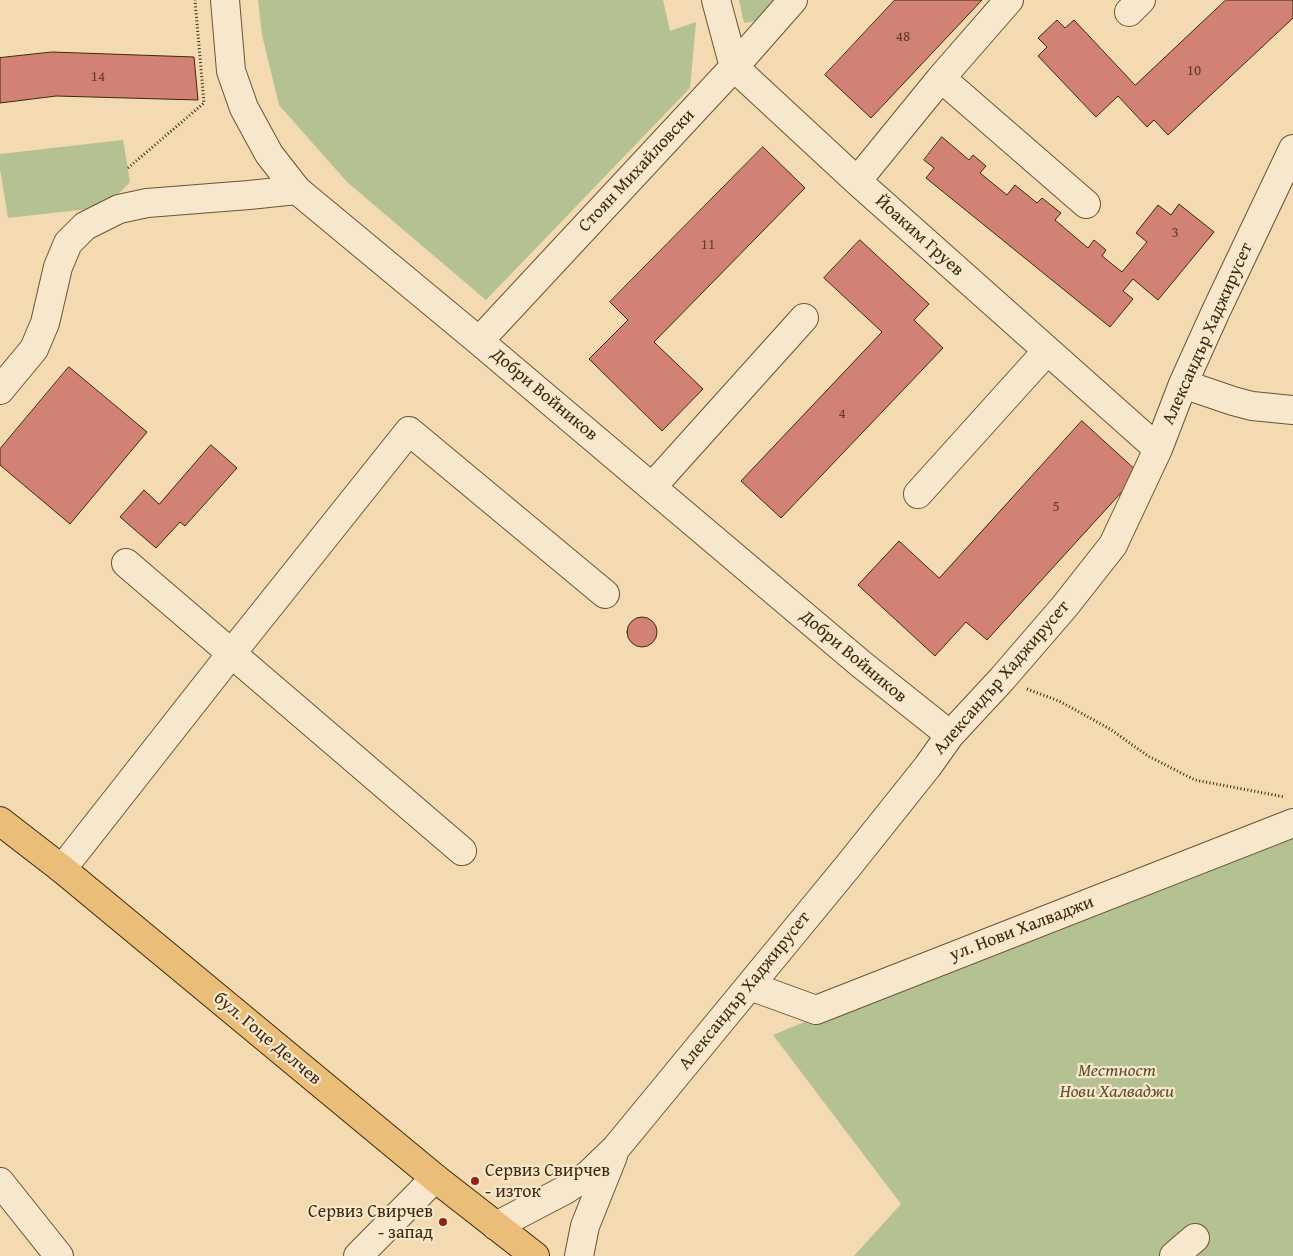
<!DOCTYPE html>
<html>
<head>
<meta charset="utf-8">
<style>
  body { margin:0 }
  canvas { display:block; background:#f3dab0 }
</style>
</head>
<body>
<canvas width="1293" height="1256"></canvas>
<script>
const g = document.querySelector('canvas').getContext('2d');
g.lineJoin = 'round';
function paint(path, color) {
  g.fillStyle = color;
  g.fill(path, 'evenodd');
}
function stroke(path, color, width, dash) {
  g.strokeStyle = color;
  g.lineWidth = width;
  g.lineCap = dash ? 'butt' : 'round';
  g.setLineDash(dash || []);
  g.stroke(path);
}
function write(font, color, halo, rows, align = 'center') {
  g.font = font + ' "Gentium Book Plus",serif';
  g.lineWidth = 4.5;
  g.setLineDash([]);
  g.textBaseline = 'middle';
  g.strokeStyle = halo;
  g.fillStyle = color;
  for (const [text, x, y, turn = 0] of rows) {
    g.save();
    g.translate(x, y);
    g.rotate((+turn || 0) * Math.PI / 180);
    g.textAlign = isNaN(turn) ? turn : align;
    if (halo) g.strokeText(text, 0, 0);
    g.fillText(text, 0, 0);
    g.restore();
  }
}
paint(new Path2D(`
  M258,0H663L670,31L696,22L690,88L486,300L347,182L279,105L262,35Z
  M739,0H781L762,20L744,23Z
  M123,140L130,182L106,207L8,218L0,169V154Z
  M1293,819V1256H854L901,1204L773,1035Z`), '#b4c191');
const building = new Path2D(`
  M895,0H982L871,118L825,75Z
  M1226,0H1293V18L1168,135L1154,120L1147,127L1118,96L1096,117L1038,56L1047,47L1038,38L1057,20L1065,28L1074,20L1135,85Z
  M52,52L194,57L198,100L56,96L0,103V58Z
  M942,137L969,160L973,155L986,166L980,173L1007,195L1015,185L1037,203L1042,198L1061,213L1055,220L1088,248L1094,240L1106,250L1102,256L1122,272L1147,242L1136,233L1158,205L1171,215L1179,204L1214,232L1158,300L1133,279L1123,291L1133,299L1110,327L926,178L934,168L924,160Z
  M763,147L805,188L654,342L703,389L662,431L589,359L628,320L610,302Z
  M860,240L929,304L914,320L943,348L781,518L741,481L882,332L824,278Z
  M69,367L147,432L70,524L0,465V449Z
  M1082,421L1139,473L987,640L966,622L935,656L858,585L899,541L939,578Z
  M211,445L237,468L185,526L180,522L156,548L120,517L144,490L159,504Z
  M627 632a15 15 0 1 1 30 0a15 15 0 1 1-30 0Z`);
paint(building, '#d18274');
stroke(building, '#3d280b', 1);
const minor = new Path2D(`
  M225,0L231,71L244,108L269,154L297,190L479,341L861,664L950,735
  M716,0L734,67L857,181L1158,449
  M1129,12L1141,0
  M941,78L1086,204
  M857,181L941,78L1009,0
  M479,341L734,67L793,0
  M1183,384L1233,401L1252,406L1293,410
  M0,390L34,349L45,323L58,267L68,243L85,226L119,209L147,203L249,195L297,190
  M652,487L804,318
  M918,494L1047,351
  M126,563L462,851
  M62,869L231,654L409,431L605,594
  M750,986L816,1010L1293,823
  M0,1182L59,1256
  M496,1226L565,1190L588,1175L616,1148L849,865L928,766L950,735L1002,679L1065,606L1113,545L1158,449L1183,384L1216,311L1293,149
  M358,1256L435,1178
  M579,1256L585,1226L613,1156
  M1174,1256L1195,1238`);
const major = new Path2D(`
  M0,821L62,869L435,1178L535,1256`);
stroke(minor, '#6a5434', 30);
stroke(major, '#3d280b', 30);
stroke(new Path2D(`
  M128,168L204,103L195,0
  M1027,689L1059,701L1110,729L1148,756L1195,780L1285,797`), '#3d280b', 3, [1, 2.5]);
stroke(minor, '#f7e7cc', 28);
stroke(major, '#eabd78', 28);
for (const [x, y, r, color] of [
  [475,1181,5,"#8f2418"],
  [443,1222,5,"#8f2418"]
]) {
  const dot = new Path2D();
  dot.arc(x, y, r, 0, 2 * Math.PI);
  g.fillStyle = color;
  g.fill(dot);
  stroke(dot, '#f7e7cc', 2);
}
write('15px', '#623e25', null, [
  ["48",903,37],
  ["10",1194,71],
  ["14",98,77],
  ["3",1175,233],
  ["11",708,245],
  ["4",842,414],
  ["5",1056,507]
]);
write('18px', '#3d280b', '#f7e7cc', [
  ["Стоян Михайловски",637,171,-47],
  ["Йоаким Груев",919,236,42],
  ["Александър Хаджирусет",1208,334,-66],
  ["Добри Войников",544,395,40],
  ["Добри Войников",853,657,40],
  ["Александър Хаджирусет",1002,678,-49],
  ["ул. Нови Халваджи",1022,929,-21],
  ["Александър Хаджирусет",745,991,-51],
  ["бул. Гоце Делчев",267,1039,40]
]);
write('italic 18px', '#5b4e2c', '#f7e7cc', [
  ["Местност",1117,1071],
  ["Нови Халваджи",1117,1092]
]);
write('18px', '#3d280b', '#f7e7cc', [
  ["Сервиз Свирчев",485,1171],
  ["- изток",485,1192],
  ["Сервиз Свирчев",433,1212,"right"],
  ["- запад",433,1233,"right"]
], 'left');
</script>
</body>
</html>
